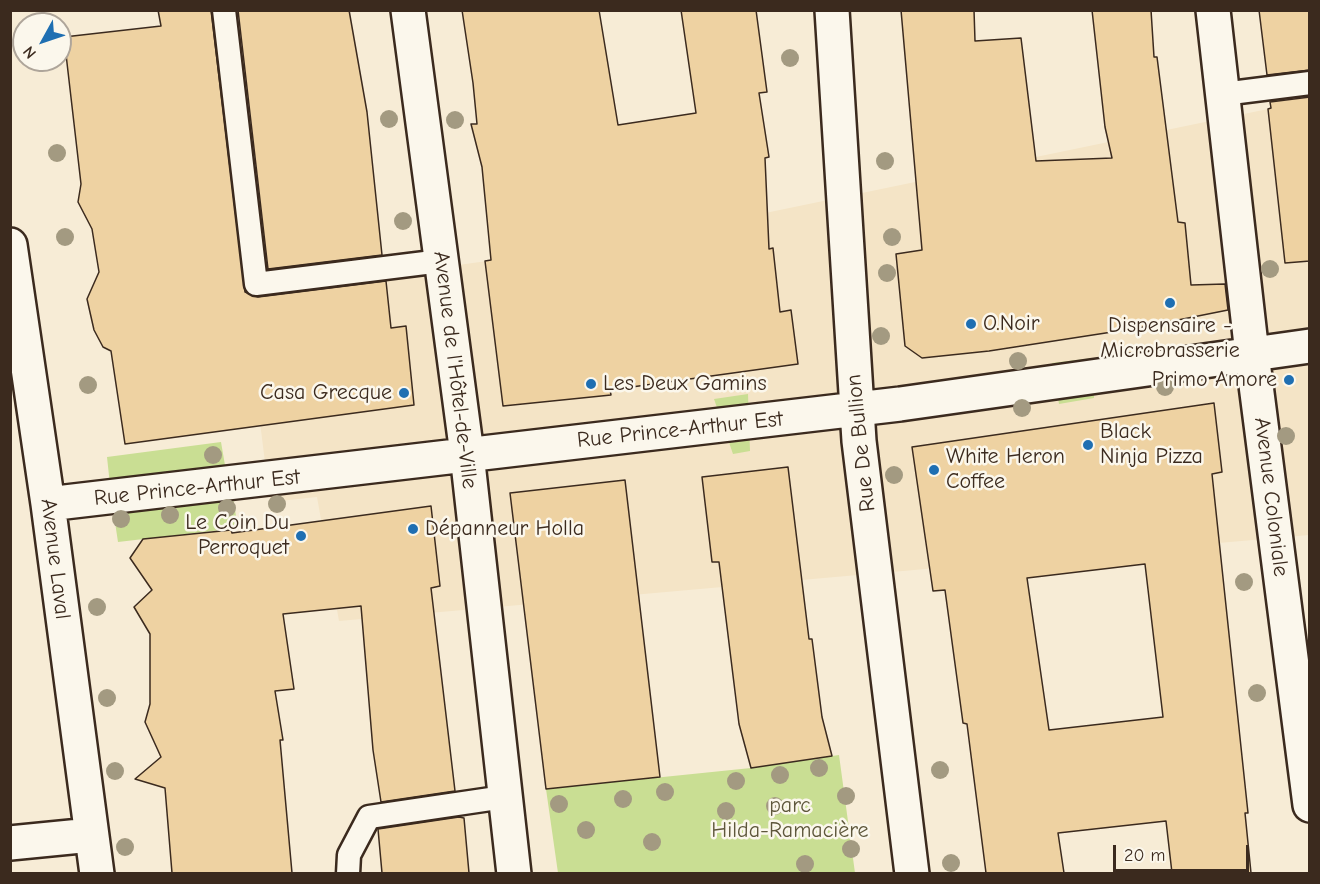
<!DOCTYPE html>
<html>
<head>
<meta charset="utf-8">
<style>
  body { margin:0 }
  #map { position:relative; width:1320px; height:884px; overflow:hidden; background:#f7ecd6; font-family:"Comic Neue",sans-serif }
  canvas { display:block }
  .frame { position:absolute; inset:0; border:12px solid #3b2a1e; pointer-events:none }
  .north { position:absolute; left:12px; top:12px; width:60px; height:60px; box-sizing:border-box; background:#fbf7ec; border:2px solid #aea59a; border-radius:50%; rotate:230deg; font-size:16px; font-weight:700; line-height:24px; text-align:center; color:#3b2a1e }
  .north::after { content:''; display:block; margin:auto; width:21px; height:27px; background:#1f6fb2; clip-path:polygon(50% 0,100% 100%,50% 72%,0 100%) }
  .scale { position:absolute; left:1113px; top:845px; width:136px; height:27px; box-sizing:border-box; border:3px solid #3b2a1e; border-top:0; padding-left:8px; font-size:18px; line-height:21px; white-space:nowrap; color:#3b2a1e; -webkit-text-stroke:4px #fbf7ec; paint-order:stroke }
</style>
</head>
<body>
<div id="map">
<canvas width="1320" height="884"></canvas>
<div class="frame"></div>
<div class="north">N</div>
<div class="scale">20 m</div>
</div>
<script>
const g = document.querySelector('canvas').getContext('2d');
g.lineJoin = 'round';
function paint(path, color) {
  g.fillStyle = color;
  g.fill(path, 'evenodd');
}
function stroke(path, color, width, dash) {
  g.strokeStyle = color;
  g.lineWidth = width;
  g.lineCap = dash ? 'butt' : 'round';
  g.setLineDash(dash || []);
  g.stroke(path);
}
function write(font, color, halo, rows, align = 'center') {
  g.font = font + ' "Comic Neue",sans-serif';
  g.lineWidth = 5;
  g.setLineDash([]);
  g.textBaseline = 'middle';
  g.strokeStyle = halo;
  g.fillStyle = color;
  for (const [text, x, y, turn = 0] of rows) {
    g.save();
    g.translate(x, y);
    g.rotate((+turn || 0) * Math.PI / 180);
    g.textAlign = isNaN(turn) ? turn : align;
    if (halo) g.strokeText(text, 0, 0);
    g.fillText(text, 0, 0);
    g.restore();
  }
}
paint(new Path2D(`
  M1309,102V535L339,621L317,497L270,502L244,295L630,241L1268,109Z`), '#f4e4c6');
paint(new Path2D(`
  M1093,358L1094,398L1059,404L1052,363Z
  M748,394L750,451L733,454L714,399Z
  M221,442L226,471L110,485L107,457Z
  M232,492L238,528L118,542L113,509Z
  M839,755L855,873H558L546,789L751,768Z`), '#c9de93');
const building = new Path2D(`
  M158,10H211L245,292L258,297L386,281L391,328L406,326L414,405L125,444L111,351L103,347L94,330L87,299L99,272L92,229L78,202L81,184L64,37L161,26Z
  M238,10H349L367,112L382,255L268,269Z
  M462,10H599L618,125L696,113L681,10H756L767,92L759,93L769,157L765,158L769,249L773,248L780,312L791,310L798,364L610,390L611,395L503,406L485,261L491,260L482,167L471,124H477L473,83Z
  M901,10H974L975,41L1021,38L1036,161L1112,158L1105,127L1092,10H1151L1154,57H1157L1178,222L1185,223L1191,285L1225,284L1228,310L1138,328L989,351L922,358L905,346L896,254L922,250Z
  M1259,10H1310V70L1267,75Z
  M1310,97V261L1285,263L1268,109L1271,108L1270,102Z
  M1214,403L1222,472L1212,474L1248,813H1245L1251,873H1172L1166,821L1058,833L1064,873H986L967,724L963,723L945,590L933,591L912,447ZM1145,564L1163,717L1049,730L1027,578Z
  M788,467L809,639H812L822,717L832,756L751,768L739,724L719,562H712L702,477Z
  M625,480L660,777L546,789L510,493Z
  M431,506L440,586L431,588L455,791L381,802L373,750L361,606L283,614L294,689L275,691L283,740H280L292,873H172L165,788L135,779L161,757L145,722L150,704V634L134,607L152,590L130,558L143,539L231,530L232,533Z
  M459,817L464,818L469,873H382L378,829Z`);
paint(building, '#eed2a2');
stroke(building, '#3b2a1e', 1.5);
const lane = new Path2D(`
  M224,10L256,284L441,261
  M1223,94L1310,83
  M348,874L349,855L369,817L504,797`);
const street = new Path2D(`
  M408,10L467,454L514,874
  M832,10L859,441L912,874
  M1213,10L1252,354L1310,805
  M10,245L48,504L97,874
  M48,504L900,404L1310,346
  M10,843L91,835`);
stroke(lane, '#3b2a1e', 27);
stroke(street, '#3b2a1e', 38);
stroke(lane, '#fbf7ec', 22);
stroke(street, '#fbf7ec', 33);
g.fillStyle = '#a39a81';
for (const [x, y] of [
  [790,58],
  [389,119],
  [455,120],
  [57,153],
  [885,161],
  [403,221],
  [65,237],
  [892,237],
  [1270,269],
  [887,273],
  [881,336],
  [1018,361],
  [88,385],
  [1165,387],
  [1022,408],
  [1286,436],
  [213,455],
  [894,475],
  [277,504],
  [227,508],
  [170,515],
  [121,519],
  [1244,582],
  [97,607],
  [1257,693],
  [107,698],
  [819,768],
  [940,770],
  [115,771],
  [780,775],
  [736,781],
  [665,792],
  [846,796],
  [623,799],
  [559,804],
  [775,806],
  [726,811],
  [586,830],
  [652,842],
  [125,847],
  [851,849],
  [951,863],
  [805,864]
]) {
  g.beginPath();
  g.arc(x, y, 9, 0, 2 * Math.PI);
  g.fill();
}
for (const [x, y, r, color] of [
  [1170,303,6,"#1f6fb2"],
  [971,324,6,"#1f6fb2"],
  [1289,380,6,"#1f6fb2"],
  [591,384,6,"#1f6fb2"],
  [404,393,6,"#1f6fb2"],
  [1088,445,6,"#1f6fb2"],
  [934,470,6,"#1f6fb2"],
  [413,529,6,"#1f6fb2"],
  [301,536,6,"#1f6fb2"]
]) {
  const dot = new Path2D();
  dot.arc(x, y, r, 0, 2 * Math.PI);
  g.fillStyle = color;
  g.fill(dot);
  stroke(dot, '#fbf7ec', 2);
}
write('22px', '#3b2a1e', '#fbf7ec', [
  ["O.Noir",983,324],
  ["Dispensaire -",1170,326,"center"],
  ["Microbrasserie",1170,351,"center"],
  ["Primo Amore",1277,380,"right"],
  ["Les Deux Gamins",603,384],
  ["Casa Grecque",392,393,"right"],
  ["Black",1100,432],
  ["Ninja Pizza",1100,457],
  ["White Heron",946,457],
  ["Coffee",946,482],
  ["Le Coin Du",289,523,"right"],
  ["Perroquet",289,548,"right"],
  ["Dépanneur Holla",425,529]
], 'left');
write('22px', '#3b2a1e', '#fbf7ec', [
  ["Avenue de l'Hôtel-de-Ville",455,370,83],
  ["Rue Prince-Arthur Est",680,430,-6],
  ["Rue De Bullion",861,443,-96],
  ["Rue Prince-Arthur Est",197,488,-6],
  ["Avenue Coloniale",1271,497,83],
  ["Avenue Laval",55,559,83]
]);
write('22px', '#5e573b', '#fbf7ec', [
  ["parc",790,806],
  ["Hilda-Ramacière",790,831]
]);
</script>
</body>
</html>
